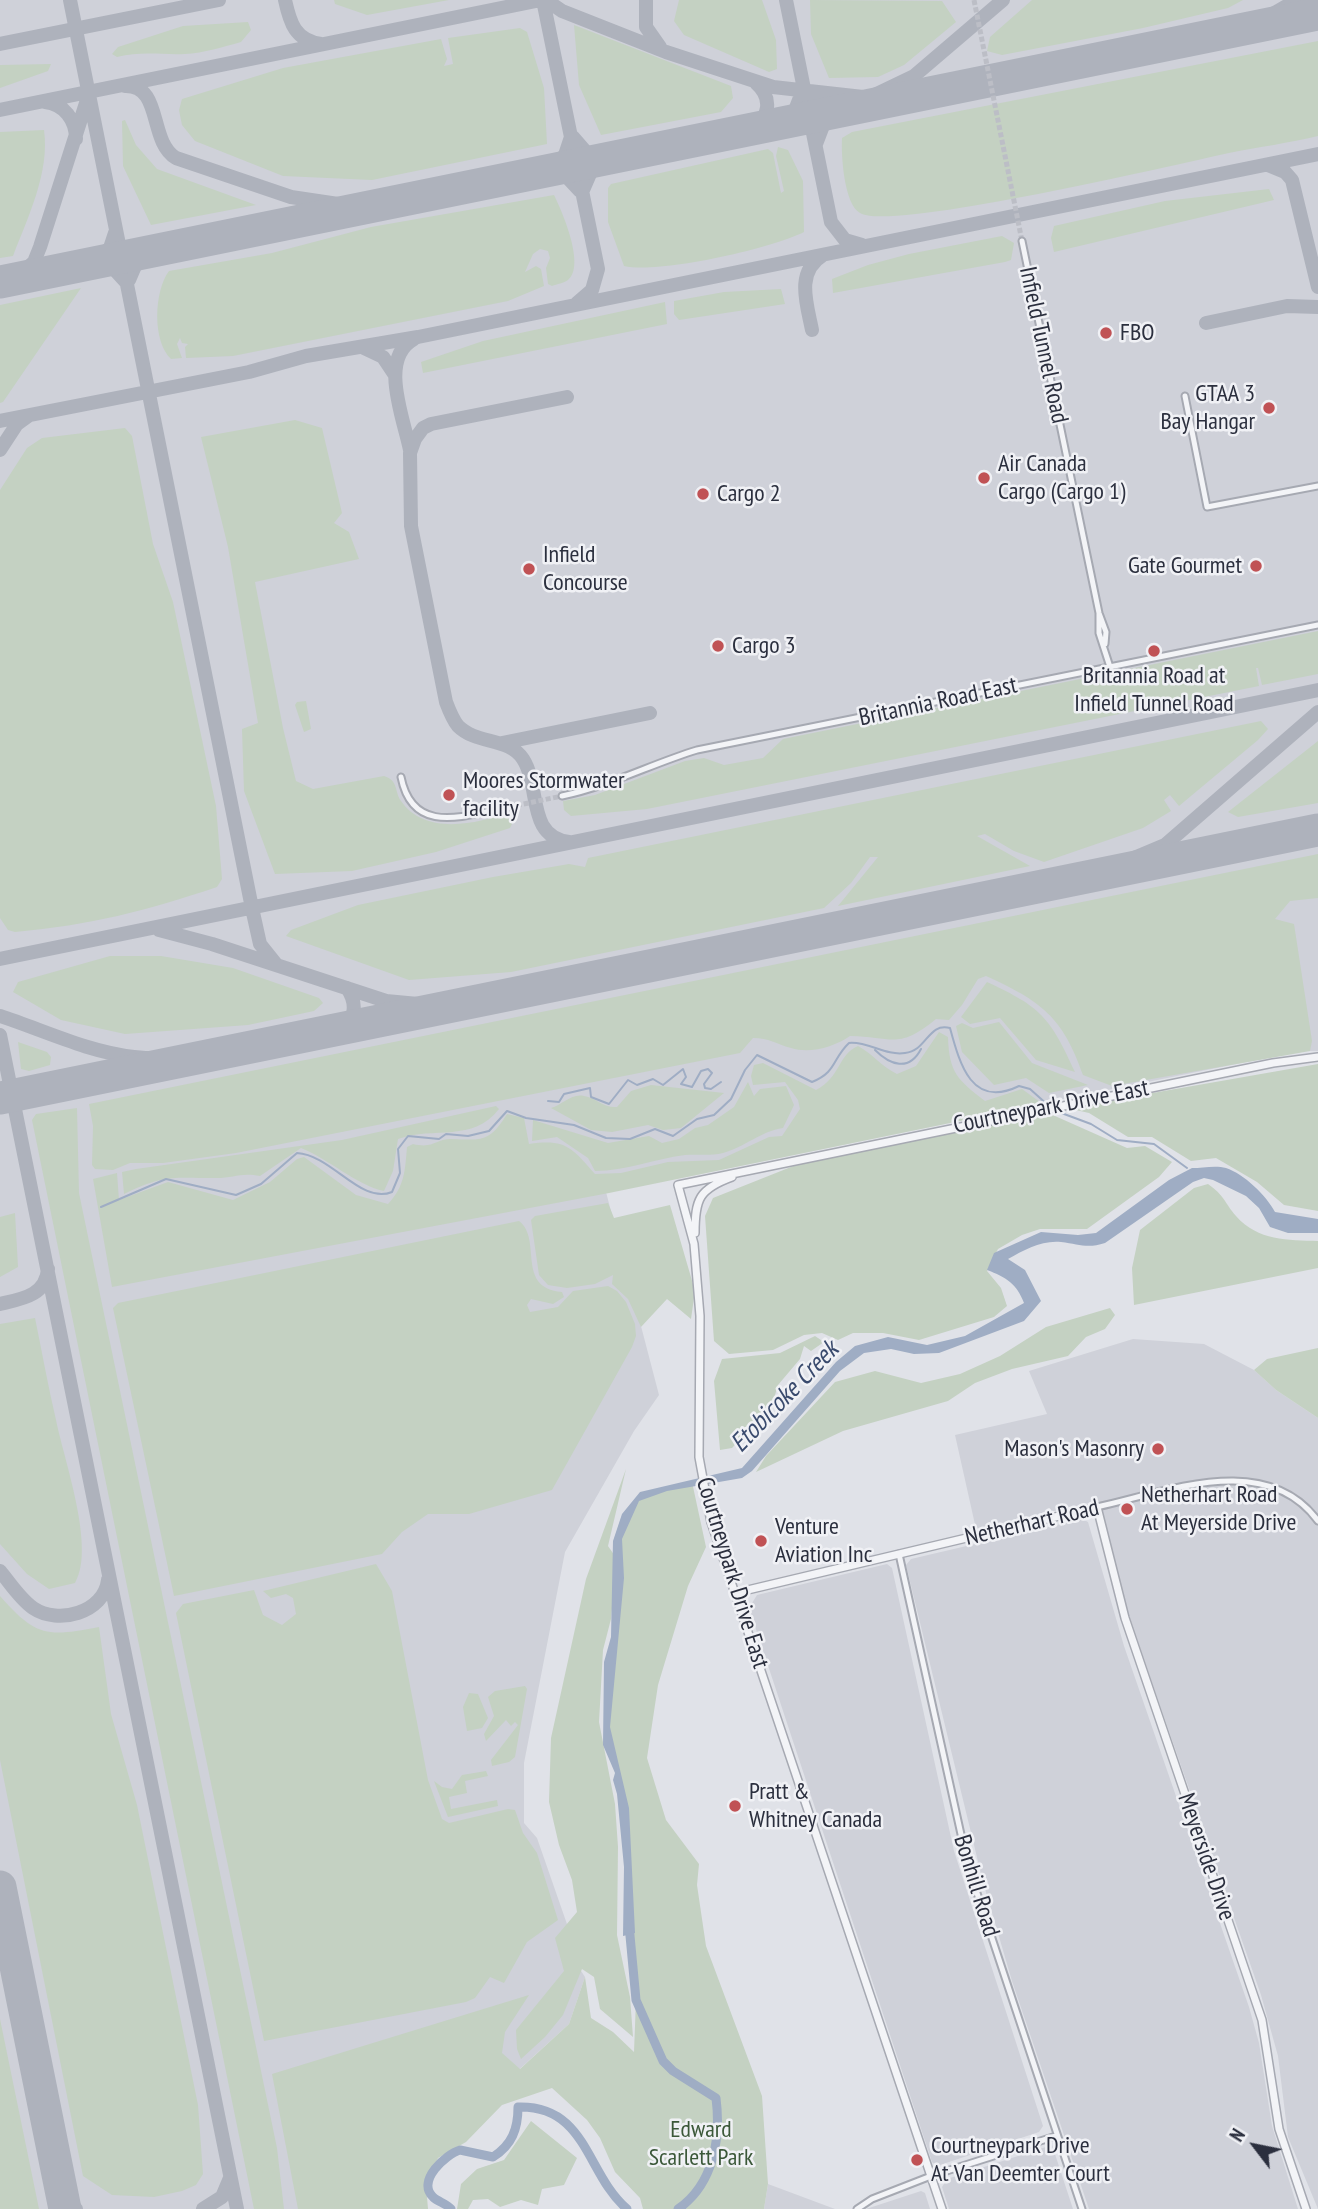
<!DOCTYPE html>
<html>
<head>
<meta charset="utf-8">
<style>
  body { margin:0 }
  #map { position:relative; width:1318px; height:2209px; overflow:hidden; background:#e0e2e8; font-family:"PT Sans Narrow",sans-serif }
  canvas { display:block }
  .north { position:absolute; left:1220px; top:2111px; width:70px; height:70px; -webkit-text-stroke:5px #f0f1f5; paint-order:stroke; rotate:302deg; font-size:19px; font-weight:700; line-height:28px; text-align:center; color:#2b2f3e }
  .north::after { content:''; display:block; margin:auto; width:24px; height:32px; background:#2b2f3e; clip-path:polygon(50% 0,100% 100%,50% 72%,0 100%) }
</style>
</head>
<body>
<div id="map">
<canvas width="1318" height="2209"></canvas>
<div class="north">N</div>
</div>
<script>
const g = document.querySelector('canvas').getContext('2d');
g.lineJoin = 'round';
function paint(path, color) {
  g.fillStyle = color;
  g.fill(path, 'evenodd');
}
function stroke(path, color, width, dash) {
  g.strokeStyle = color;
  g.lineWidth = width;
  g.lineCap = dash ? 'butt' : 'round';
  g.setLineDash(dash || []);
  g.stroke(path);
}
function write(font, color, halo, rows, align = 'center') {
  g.font = font + ' "PT Sans Narrow",sans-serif';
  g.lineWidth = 5;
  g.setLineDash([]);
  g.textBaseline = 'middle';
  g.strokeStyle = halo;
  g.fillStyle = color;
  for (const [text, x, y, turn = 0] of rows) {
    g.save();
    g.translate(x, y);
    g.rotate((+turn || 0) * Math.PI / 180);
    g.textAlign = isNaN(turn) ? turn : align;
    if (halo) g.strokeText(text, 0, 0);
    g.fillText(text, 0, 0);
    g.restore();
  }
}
paint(new Path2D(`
  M0,0H1318V1051H1300L606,1192L659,1395L634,1431L565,1552L524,1763V1823L537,1838L568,1927L563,1943L585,1977L569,2024L366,2209H0Z
  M1133,1339L1204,1344L1254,1370L1276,1390L1318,1418V2209L1288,2137L1278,2056L1261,1995L1125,1605L1098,1501L976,1529L955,1435L1047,1414L1029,1371Z
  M1082,1519L1088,1522L1124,1646L1249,2007L1259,2043L1272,2126L1298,2209H1089L1012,1981L983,1882L906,1565L911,1559Z
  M887,1564L892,1568L954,1851L1043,2126L1039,2132L937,2166L932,2162L749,1608L757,1595Z
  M1052,2145L1073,2209H949L942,2187L947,2179Z
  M768,2184L835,2209H764Z
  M921,2191L925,2193L930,2209H866Z`), '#cfd1d9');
paint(new Path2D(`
  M334,0H449L367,15L335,4Z
  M679,0H762L776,40L777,69L769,72L684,35L674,21Z
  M810,0L942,1L956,22L904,65L878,77L829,78L811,34Z
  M1032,0H1243L1228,8L1143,28L1002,55L987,51L990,37Z
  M248,22L251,30L241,42C223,47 204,53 185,54C161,55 141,51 117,57L112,54L118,47L183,26Z
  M574,25L731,86L733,98L721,112L601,135L579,85Z
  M520,28L527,32L544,88L547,144L372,180L283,176L195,141L182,125L179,110L182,99L283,68L441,39L447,59L444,66L453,64L448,38Z
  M1318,41V136C1289,143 1259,147 1229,153C1178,164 890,232 860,213C844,204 841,155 842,138L852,132Z
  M51,64L48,71L0,88V65Z
  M125,120L136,145L157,169L256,205L151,225L123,166L122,121Z
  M44,130C50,172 28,217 13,256L0,258V132Z
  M778,147L788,150L803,181L804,232C770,249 659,274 624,266L608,222V188L611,184L768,149L773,153L781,193L784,191L776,156Z
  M1269,189L1274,200L1054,252L1051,238L1054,226L1165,201Z
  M554,195C562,211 586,266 568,280C564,283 557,284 552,286L548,284L546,268L550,258L548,251L540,249L533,254L525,272L536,266L541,269L544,286L508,301L233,356L186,358L185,347L188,344L182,343L180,338L177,344L182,358L171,359C152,341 154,291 169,271L272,253L371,227Z
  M1002,236L1014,243L1011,260L1005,262L833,293L832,279L868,265L909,254Z
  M81,288L3,402L0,403V305Z
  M781,289L785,304L679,320L674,314V301L724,292Z
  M665,302L667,324L423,373L421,362L483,341Z
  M295,420L322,428L342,513L334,523L349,532L359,559L255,582L283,728L296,781L313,789L384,776C399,781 394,791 401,801C425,836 477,824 510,812L512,824L510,828L436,852L352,871L275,874L244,791L242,729L258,723L228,547L201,437Z
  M125,428L132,436L153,544L173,602L216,806L222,879L217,887C145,911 91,925 15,932L8,930L0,918V490L27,448L42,438Z
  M1318,631V674L1262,685L1258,668H1256L1259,686L647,809L571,816L564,810L563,801L595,795L685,761L704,758L724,765L763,758L783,739Z
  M306,701L311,729L304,732L295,705L297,702Z
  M1261,721L1268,729L1258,740L1179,806L1170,795L1164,800L1171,811L1143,828L1044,862L1014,851L985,834L977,836L1030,866L838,906L878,857H870L851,883L824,908L511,972L409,980L286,936L291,930L358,905L493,877L569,864L585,867L588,858Z
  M1318,741V803L1238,817L1228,812Z
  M1318,854V898L1290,901L1275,919L1294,924L1312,1041L1310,1051L1112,1086L1083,1075C1063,1017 1041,1001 986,976L978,979L962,1005L949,1020L936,1019C898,1050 894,1037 850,1036C834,1047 810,1054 791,1048C776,1044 769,1038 753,1038L740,1053L236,1153L163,1163H130L113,1170L95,1169L92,1165L93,1126L89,1104Z
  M110,956H161L233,968L319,998L323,1003L314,1011L248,1025L125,1034L61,1020L13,992L18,982Z
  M987,982C1041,1007 1050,1017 1075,1072L1036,1060L1000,1018L970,1024L961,1017Z
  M999,1022L1032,1063L1088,1085L1049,1093L1026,1078L994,1085L962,1052L956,1026L962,1023L973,1028Z
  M939,1032L948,1037C949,1073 958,1080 985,1101L1022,1089L1040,1102L1038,1105L609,1193L112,1287L93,1179L117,1173L119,1200L168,1182L233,1200L270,1182L297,1159L304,1157L356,1195L388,1204C405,1186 405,1170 407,1147L413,1144C434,1149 435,1139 451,1139C482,1140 489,1143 507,1114L524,1118L529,1144C566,1139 571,1147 595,1174L621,1173L668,1162L719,1160L769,1137L782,1136L800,1109L798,1100L785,1082L753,1085L751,1076L754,1065L763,1063L816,1090C841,1077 838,1054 858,1046C873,1054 882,1067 897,1074L916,1066Z
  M18,1042L47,1052L51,1057L50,1065L29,1071L21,1069Z
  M1318,1064V1211L1284,1205L1257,1182L1216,1158L1191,1161L1152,1137H1128L1089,1113L1067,1108Z
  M748,1082L754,1096L760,1089L786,1086L794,1105L783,1128C761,1131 745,1147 723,1153C711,1156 698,1154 685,1155C654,1159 626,1171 595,1171L588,1158L557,1137L532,1141L533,1120L608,1143L649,1136L662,1143L679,1139L695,1128L708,1125L734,1107Z
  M651,1085L724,1093L681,1128L663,1130L648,1125L612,1132L591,1130L551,1108C562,1105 572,1093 584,1096C597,1098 602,1108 617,1107L631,1091Z
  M496,1106L499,1109C473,1143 434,1126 398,1139L393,1171L384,1191C356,1185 329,1159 301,1148L260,1176C241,1172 234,1178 216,1178C174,1178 164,1174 124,1194L122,1172L136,1169L342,1140Z
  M77,1108L79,1193L277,2148L284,2209H254L32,1120L36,1114Z
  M1046,1112L1127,1148L1145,1146L1172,1162L1159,1177L1087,1229H1040L1022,1235L998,1249L987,1271L1001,1288L1007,1306L994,1317L919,1340L883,1333H853L838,1340L822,1333L804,1335L773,1350L729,1354L714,1341L705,1216L713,1198L796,1165Z
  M1208,1184C1225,1196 1224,1202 1236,1216C1258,1241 1288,1240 1318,1241V1268L1134,1305L1132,1268L1140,1230L1194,1188Z
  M608,1203L614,1218L670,1205L695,1291L691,1319L667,1299L641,1327L628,1299L612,1284L613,1275L595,1284L567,1288L548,1285L539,1275L531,1220L535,1216Z
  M15,1213L18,1267L0,1277V1217Z
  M519,1221C543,1239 515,1288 562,1292L564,1297L553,1304L531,1299L527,1305L530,1312L558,1307L573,1291L608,1286L617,1291L626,1302L635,1324L636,1336L632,1347L552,1490L469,1514H428L402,1532L382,1554L174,1596L113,1308L118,1303Z
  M1110,1308L1115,1315L1105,1329L1086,1337L1068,1356L1012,1369L975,1383L948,1401L843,1431L756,1472L766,1456L835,1382L875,1371L921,1383L960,1374L1000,1356L1046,1327Z
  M35,1318C42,1352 48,1386 56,1420C64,1460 96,1548 75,1583L49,1589L27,1574L0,1544V1324Z
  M815,1336L824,1342L811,1351L804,1346L800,1359L778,1385L772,1405L732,1448L720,1450L714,1381L722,1359L780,1353Z
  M1318,1348V1418L1276,1390L1254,1370L1267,1359Z
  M626,1469L608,1546L617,1559L611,1619L603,1650L599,1722L615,1804L618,1847L617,1935L630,1997L633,2037L600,2009L594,1977L582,1969L563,2015L545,2037L521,2059L517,2049L516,2030L564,1971L555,1938L577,1912L572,1880L559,1845L549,1802L551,1738L586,1579Z
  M692,1482L706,1547L688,1586L658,1685L647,1758L666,1820L699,1864L697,1885L706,1946L762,2096L768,2184L764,2209H643L640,2198L615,2172L600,2138L587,2120L552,2088L502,2105L466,2142L438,2158L426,2185L428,2209H298L272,2074L529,1995L505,2032L502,2053L520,2069L569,2024L585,1977L591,2018L613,2032L634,2052L636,2000L630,1957L627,1818L609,1741L618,1539L637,1498Z
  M376,1564L392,1591L428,1780L442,1819L449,1823L508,1809L515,1810L523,1833L537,1853L558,1920L527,1942L504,1983L490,1977L475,1998L466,2002L264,2041L176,1613L183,1604L254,1590L263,1615L282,1625L296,1614L293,1598L286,1594L271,1598L263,1591Z
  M0,1596C36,1637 47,1637 99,1627L111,1714L137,1805L198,2105L203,2174L196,2185L182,2191L154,2197L112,2195L83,2176L0,1760Z
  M525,1686L527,1689L515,1757L509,1762L492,1766L491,1760L518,1725L515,1722L511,1726L506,1720L486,1741L484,1734L494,1716L488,1697L495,1691Z
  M469,1693L478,1694L488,1718L482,1728L467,1731L463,1707Z
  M486,1771L488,1776L465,1781L467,1793L449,1797L451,1809L497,1800L498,1806L448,1817L434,1781L442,1787L452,1789L462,1775Z
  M0,2019L39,2209H0Z
  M531,2121L577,2158L564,2185L542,2189L538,2205L521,2200L500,2207L488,2199L473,2200L468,2209H457L461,2184L477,2169L504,2160Z`), '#c4d1c2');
paint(new Path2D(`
  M1192,1168C1202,1168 1216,1165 1226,1168C1244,1174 1266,1195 1275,1212L1318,1219V1233H1288L1270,1227L1259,1208L1246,1196L1213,1180L1204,1178L1193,1182L1105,1243C1087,1249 1079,1244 1061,1242C1042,1240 1024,1250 1008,1259L1025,1270L1041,1301L1024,1321L939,1353L914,1354L891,1349L864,1353L840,1371L752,1471L742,1478L667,1491L639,1501L622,1539L624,1578L610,1727L629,1808L635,1933L623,1936L624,1867L617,1794L613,1780L615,1773L603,1745L604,1662L611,1637L613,1541L622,1514L640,1492L742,1468L836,1362L855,1346L888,1337L927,1345L965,1336L1024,1303C1017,1284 1006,1277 987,1270L994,1253L1041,1232L1078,1235L1096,1233L1169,1180Z`), '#9fadc4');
stroke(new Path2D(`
  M875,1050C890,1065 909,1072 921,1049
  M548,1101L559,1102L564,1094L590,1088L591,1097L609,1104L628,1080L637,1085L653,1079L663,1085L683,1069L686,1077L681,1084L692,1087L701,1071L708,1069L712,1073L704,1084L705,1088L711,1089L721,1082
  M1056,1111L1091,1124L1117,1140L1154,1144L1187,1168
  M101,1207L166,1179L236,1195L261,1184L297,1153C332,1155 361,1205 392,1192L400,1173L398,1149L408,1136L439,1139L446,1134L468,1136L489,1131L507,1111L526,1118L574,1125L606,1138L630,1139L655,1129L673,1136L697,1119L714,1115L731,1099L745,1070L757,1055L812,1082C837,1072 832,1059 849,1043C868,1041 885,1056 905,1053C927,1051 928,1022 950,1028C960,1065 972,1109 1019,1086L1030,1089L1049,1106
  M684,2205L685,2209`), '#9fadc4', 2);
stroke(new Path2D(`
  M629,1925L636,2000L663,2061L673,2071L716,2098C721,2138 714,2184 678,2209
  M451,2209C446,2203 438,2202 433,2197C416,2181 446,2154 460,2150L493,2157C512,2145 518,2129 518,2107C587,2105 586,2174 627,2209`), '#9fadc4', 9);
stroke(new Path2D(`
  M70,0L252,908L260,944L276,964
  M285,0C290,23 295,40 321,44
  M543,0L598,269L592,290L577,303
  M546,0L562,11L666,52L773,87L872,98L986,82
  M646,0V27L660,47
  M786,0L831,222L845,240L862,245
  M1232,32L1264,19L1297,0
  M0,44L219,0
  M125,86C163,85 148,141 176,158L291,197L365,208
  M45,102C64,104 76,120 76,139
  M0,110L541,0
  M841,111L914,76L1003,0
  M776,125L794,113L804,87C811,104 823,111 841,111L824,123L816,144
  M751,130C770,118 773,98 756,83
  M571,137L565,155L549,171L565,175L580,191
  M573,137L586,152L609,158L593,167L583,190
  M1268,165L1285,172L1292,180L1318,287
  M115,233L110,248L90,264L114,269L125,281
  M14,280L34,262L40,247L87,100
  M129,280L138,259L155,250
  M1206,323L1287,306L1318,307
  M812,330C807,304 795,272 823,255
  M364,348L383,357L395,375
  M567,397L431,424L423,428L415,439L410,453L411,526L446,702C449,710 453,720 458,726C477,745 509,737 523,759C541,787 526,836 569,842
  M0,421L249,372L306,356L418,337L1318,154
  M0,450L17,424L28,416
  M410,450C404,419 378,358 414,339
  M502,743L650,713
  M1089,877L1165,845L1318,712
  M159,930L212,944L386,1001L418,1004L489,999
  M0,959L1318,690
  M0,1016C43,1030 88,1052 134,1057C161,1060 187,1057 214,1054
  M337,1030C356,1023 358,1004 347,988
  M0,1035L237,2209
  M0,1304C21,1299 46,1296 48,1269
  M0,1571C10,1583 20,1599 33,1608C58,1625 104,1613 108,1580
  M61,2187L67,2201L76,2209
  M203,2209L222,2197L230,2178`), '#aeb2bc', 14);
stroke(new Path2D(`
  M0,282L1318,14
  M0,1098L1318,830
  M0,1887L65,2209`), '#aeb2bc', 33);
stroke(new Path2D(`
  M974,0L1022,241
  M509,807L562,796`), '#bcbec6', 5, [5, 2.5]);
const minor = new Path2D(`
  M1022,241L1099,613L1106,632L1105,644
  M1185,396L1207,507L1318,486
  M1099,613V633L1110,667
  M401,777C413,837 466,815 509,807
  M562,796C610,786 651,764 697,750L1318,625
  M1097,1507C1167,1492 1266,1450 1318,1521
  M899,1554L968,1866L1082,2209
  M857,2209L872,2199L931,2176L1056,2136`);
const tertiary = new Path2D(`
  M695,1233C695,1199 699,1189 732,1177
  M735,1593L1097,1507L1125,1618L1262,2020L1279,2129L1306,2209
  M942,2209L711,1522L699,1457L700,1316L694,1244L678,1185L1273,1063L1318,1057`);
stroke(minor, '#a6a9b2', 9);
stroke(tertiary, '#a6a9b2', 10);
stroke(minor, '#f3f4f7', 5);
stroke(tertiary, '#f3f4f7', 7);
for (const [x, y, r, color] of [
  [1106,333,7,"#c05255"],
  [1269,408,7,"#c05255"],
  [984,478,7,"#c05255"],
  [703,494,7,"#c05255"],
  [1256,566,7,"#c05255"],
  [529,569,7,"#c05255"],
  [718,646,7,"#c05255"],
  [1154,651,7,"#c05255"],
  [449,795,7,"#c05255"],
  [1158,1449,7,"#c05255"],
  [1127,1509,7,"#c05255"],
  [761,1541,7,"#c05255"],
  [735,1806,7,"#c05255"],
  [917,2160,7,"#c05255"]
]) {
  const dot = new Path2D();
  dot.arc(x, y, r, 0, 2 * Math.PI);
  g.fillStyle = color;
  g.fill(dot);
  stroke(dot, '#f0f1f5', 2.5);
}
write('24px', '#2b2f3e', '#f0f1f5', [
  ["FBO",1120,333],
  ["GTAA 3",1255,394,"right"],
  ["Bay Hangar",1255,422,"right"],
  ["Air Canada",998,464],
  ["Cargo (Cargo 1)",998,492],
  ["Cargo 2",717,494],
  ["Infield",543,555],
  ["Concourse",543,583],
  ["Gate Gourmet",1242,566,"right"],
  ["Cargo 3",732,646],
  ["Britannia Road at",1154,676,"center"],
  ["Infield Tunnel Road",1154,704,"center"],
  ["Moores Stormwater",463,781],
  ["facility",463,809],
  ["Mason's Masonry",1144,1449,"right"],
  ["Netherhart Road",1141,1495],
  ["At Meyerside Drive",1141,1523],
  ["Venture",775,1527],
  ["Aviation Inc",775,1555],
  ["Pratt &",749,1792],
  ["Whitney Canada",749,1820],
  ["Courtneypark Drive",931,2146],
  ["At Van Deemter Court",931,2174]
], 'left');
write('24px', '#2b2f3e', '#f0f1f5', [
  ["Infield Tunnel Road",1043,345,78],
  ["Britannia Road East",938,702,-12],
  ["Courtneypark Drive East",1051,1107,-11],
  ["Netherhart Road",1032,1523,-13],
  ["Courtneypark Drive East",732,1573,73],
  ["Meyerside Drive",1206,1857,71],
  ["Bonhill Road",976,1886,73]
]);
write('24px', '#3b5839', '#f0f1f5', [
  ["Edward",701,2130],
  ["Scarlett Park",701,2158]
]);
write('italic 26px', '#394a6d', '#f0f1f5', [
  ["Etobicoke Creek",785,1397,-46]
]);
</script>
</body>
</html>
